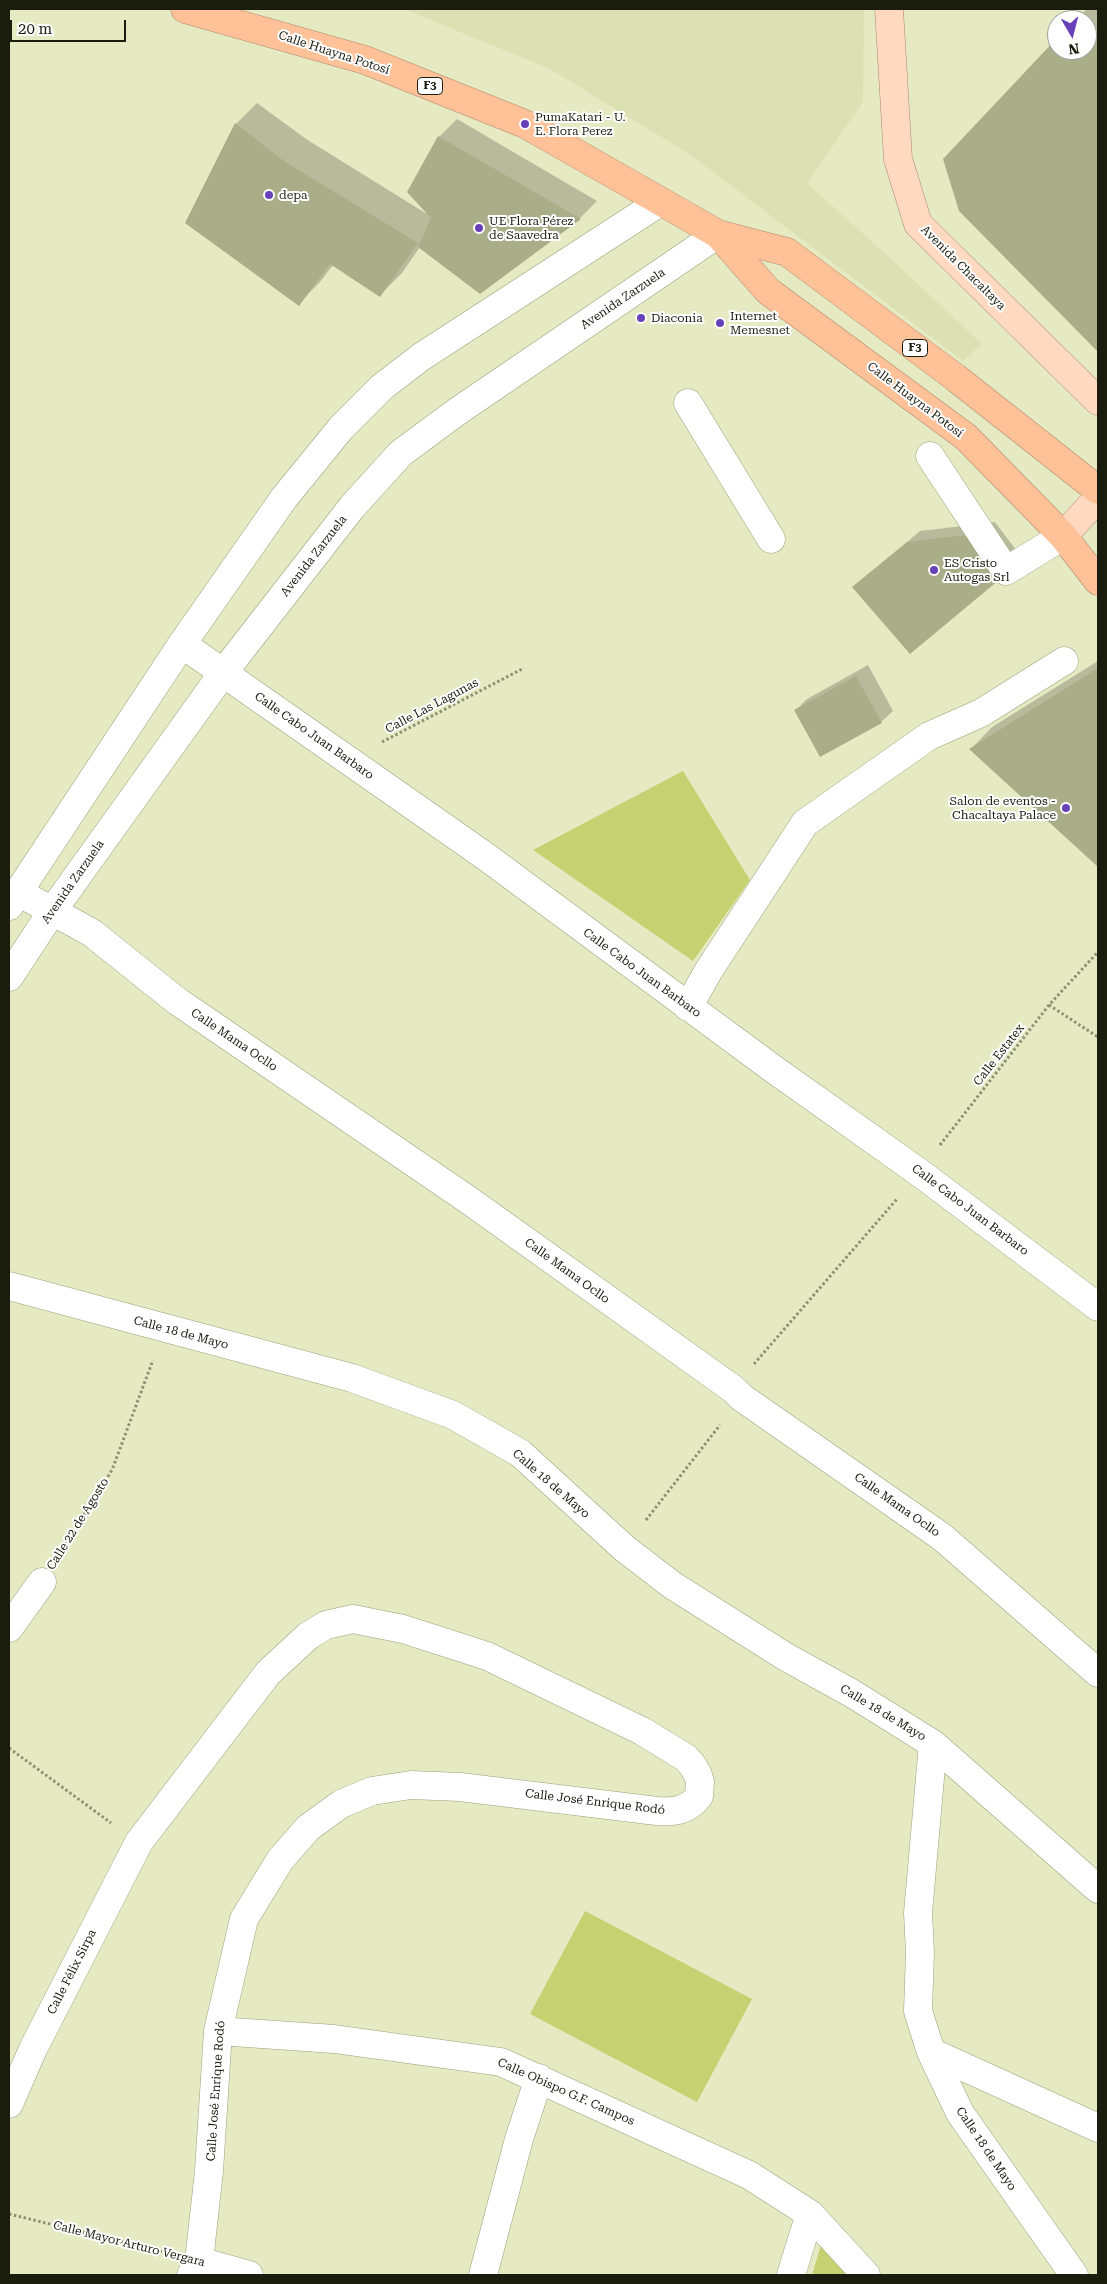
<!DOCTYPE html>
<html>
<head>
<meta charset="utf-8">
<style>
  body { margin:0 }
  #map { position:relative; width:1107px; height:2284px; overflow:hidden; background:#e5eac3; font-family:"Roboto Serif",serif }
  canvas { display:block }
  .frame { position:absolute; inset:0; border:10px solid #1a1c0e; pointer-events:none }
  .north { position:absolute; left:1047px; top:10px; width:50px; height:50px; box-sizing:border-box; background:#fff; border:1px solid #a3a49f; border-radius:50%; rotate:172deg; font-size:14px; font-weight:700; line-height:20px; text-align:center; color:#1a1c0e }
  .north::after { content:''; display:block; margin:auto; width:18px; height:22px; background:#6840b8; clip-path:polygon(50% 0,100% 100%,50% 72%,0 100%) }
  .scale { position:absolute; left:10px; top:20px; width:116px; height:22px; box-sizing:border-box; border:2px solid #1a1c0e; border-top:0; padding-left:6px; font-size:15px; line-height:18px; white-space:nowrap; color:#1a1c0e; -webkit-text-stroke:4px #fff; paint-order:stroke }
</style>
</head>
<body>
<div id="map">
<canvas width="1107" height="2284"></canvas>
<div class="frame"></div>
<div class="north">N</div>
<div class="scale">20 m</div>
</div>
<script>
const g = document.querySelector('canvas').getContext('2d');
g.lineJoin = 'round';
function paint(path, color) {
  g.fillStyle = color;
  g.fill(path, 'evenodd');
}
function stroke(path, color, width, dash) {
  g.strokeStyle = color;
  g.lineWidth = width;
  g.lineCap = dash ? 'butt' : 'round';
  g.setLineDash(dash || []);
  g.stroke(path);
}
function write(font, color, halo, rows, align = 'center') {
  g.font = font + ' "Roboto Serif",serif';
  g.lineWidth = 4;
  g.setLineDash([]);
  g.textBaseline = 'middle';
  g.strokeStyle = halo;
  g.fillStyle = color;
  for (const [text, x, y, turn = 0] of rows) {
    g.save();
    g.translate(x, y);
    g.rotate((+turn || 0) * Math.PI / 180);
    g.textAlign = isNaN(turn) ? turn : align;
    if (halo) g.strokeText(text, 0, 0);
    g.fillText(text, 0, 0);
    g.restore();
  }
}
paint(new Path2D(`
  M404,9H864L863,102L807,183L890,258L982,344L963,361L689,154L550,69Z`), '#dbe1b3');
paint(new Path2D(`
  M683,771L750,880L693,961L533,850Z
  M585,1911L752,1999L697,2102L530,2014Z
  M821,2245L847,2275H812Z`), '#c6d171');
paint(new Path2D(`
  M1087,9H1098V351L960,210L1057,39V50H1087V20H1075Z
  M257,103L306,139L427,214L408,192L439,137L457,119L597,201L580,218L480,292L420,247L402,273L380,295L333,265L320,282L298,304L236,124Z
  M995,522L1022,558L854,587L920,531Z
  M1098,661V865L971,749L992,727Z
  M868,665L893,711L881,722L796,710L807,699Z`), '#0003');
paint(new Path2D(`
  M1087,29L1098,36V352L959,211L943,159L1057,38V50H1087Z
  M235,123L284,161L418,243L380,297L330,264L299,306L185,223Z
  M438,136L581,219L480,294L418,247L431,218L407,192Z
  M983,533L1011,570L910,654L852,587L907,542Z
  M1098,668V867L969,749Z
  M856,676L882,723L820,757L794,710Z`), '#a9ae89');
const minor = new Path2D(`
  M688,403L771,539
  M930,456L1006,571L1063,536
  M182,644L485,856L772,1068L920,1173L1098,1307
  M18,892L92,933L177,1001L467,1199L733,1389L741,1397L942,1537L1098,1673
  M9,906L182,644L284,498L341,428L382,387L421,357L660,202
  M9,977L53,910L223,673L352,507L401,453L458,411L718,234
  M688,1007L709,970L805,823L929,736L981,713L1064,661
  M9,1286L352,1378L453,1415L520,1453L624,1548L672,1585L786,1657L853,1694L933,1744L1098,1889
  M9,1628L42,1582
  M933,1744L918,1913L920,1952L918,2011L931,2052L960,2113L1074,2275
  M218,2031L334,2039L501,2062L749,2175L810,2214L866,2275
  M931,2052L1098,2128
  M9,2104L33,2049L139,1842L268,1673L308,1636L326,1625L353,1619L403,1629L487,1656L642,1731L686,1758L693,1766L698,1775L700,1782L699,1796C688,1811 674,1812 657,1811L460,1787L411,1785L372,1791L341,1804L308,1828L280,1860L244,1919L218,2031L209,2171L199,2261L191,2275
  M199,2261L249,2275
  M483,2275L519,2139L539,2078
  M791,2275L810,2214`);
const major = new Path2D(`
  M889,9L898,159L918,224L1098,401
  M1063,536L1098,498`);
const highway = new Path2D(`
  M185,9L365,60L525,124L718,234L787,252L956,378L1098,490
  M718,234L768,291L966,437L1063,536L1098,581`);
stroke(minor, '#9ba07b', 29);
stroke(major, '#af8768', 29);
stroke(highway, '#af8768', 29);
stroke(new Path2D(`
  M382,742L524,668
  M1049,1005L1098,1037
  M940,1145L1049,1005L1098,952
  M754,1364L897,1199
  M646,1520L720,1425
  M60,1553L112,1470L153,1360
  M9,1748L111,1823
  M9,2214L164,2252`), '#8d9074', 3, [2.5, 2.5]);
stroke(minor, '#fff', 28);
stroke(major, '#ffdac1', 28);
stroke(highway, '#ffc198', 28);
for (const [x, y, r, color] of [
  [525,124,5,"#6840b8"],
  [269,195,5,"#6840b8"],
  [479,228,5,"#6840b8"],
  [641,318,5,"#6840b8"],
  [720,323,5,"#6840b8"],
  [934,570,5,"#6840b8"],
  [1066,808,5,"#6840b8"]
]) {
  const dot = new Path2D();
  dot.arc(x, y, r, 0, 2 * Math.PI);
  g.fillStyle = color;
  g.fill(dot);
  stroke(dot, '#fff', 2);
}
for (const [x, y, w] of [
  [430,86,25],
  [915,348,25]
]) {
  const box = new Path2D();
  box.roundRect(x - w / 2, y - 8.5, w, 17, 4);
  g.fillStyle = '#fff';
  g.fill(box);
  stroke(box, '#1a1c0e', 1);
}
write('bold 11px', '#1a1c0e', null, [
  ["F3",430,86],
  ["F3",915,348]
]);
write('12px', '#1a1c0e', '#fff', [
  ["Calle Huayna Potosí",334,53,18],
  ["Avenida Chacaltaya",963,268,45],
  ["Avenida Zarzuela",623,299,-34],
  ["Calle Huayna Potosí",915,400,37],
  ["Avenida Zarzuela",314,556,-52],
  ["Calle Las Lagunas",432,706,-28],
  ["Calle Cabo Juan Barbaro",314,736,35],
  ["Avenida Zarzuela",73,882,-55],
  ["Calle Cabo Juan Barbaro",642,973,36],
  ["Calle Mama Ocllo",234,1040,34],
  ["Calle Estatex",999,1055,-52],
  ["Calle Cabo Juan Barbaro",970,1210,37],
  ["Calle Mama Ocllo",567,1271,36],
  ["Calle 18 de Mayo",181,1333,15],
  ["Calle 18 de Mayo",551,1484,41],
  ["Calle Mama Ocllo",897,1505,35],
  ["Calle 22 de Agosto",78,1524,-58],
  ["Calle 18 de Mayo",883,1713,31],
  ["Calle José Enrique Rodó",595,1802,7],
  ["Calle Félix Sirpa",72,1972,-63],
  ["Calle José Enrique Rodó",216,2091,-86],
  ["Calle Obispo G.F. Campos",566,2092,24],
  ["Calle 18 de Mayo",986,2149,56],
  ["Calle Mayor Arturo Vergara",129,2244,14]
]);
write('12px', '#1a1c0e', '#fff', [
  ["PumaKatari - U.",535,117],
  ["E. Flora Perez",535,131],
  ["depa",279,195],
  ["UE Flora Pérez",489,221],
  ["de Saavedra",489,235],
  ["Internet",730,316],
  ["Memesnet",730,330],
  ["Diaconia",651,318],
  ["ES Cristo",944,563],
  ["Autogas Srl",944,577],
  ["Salon de eventos -",1056,801,"right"],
  ["Chacaltaya Palace",1056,815,"right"]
], 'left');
</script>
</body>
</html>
